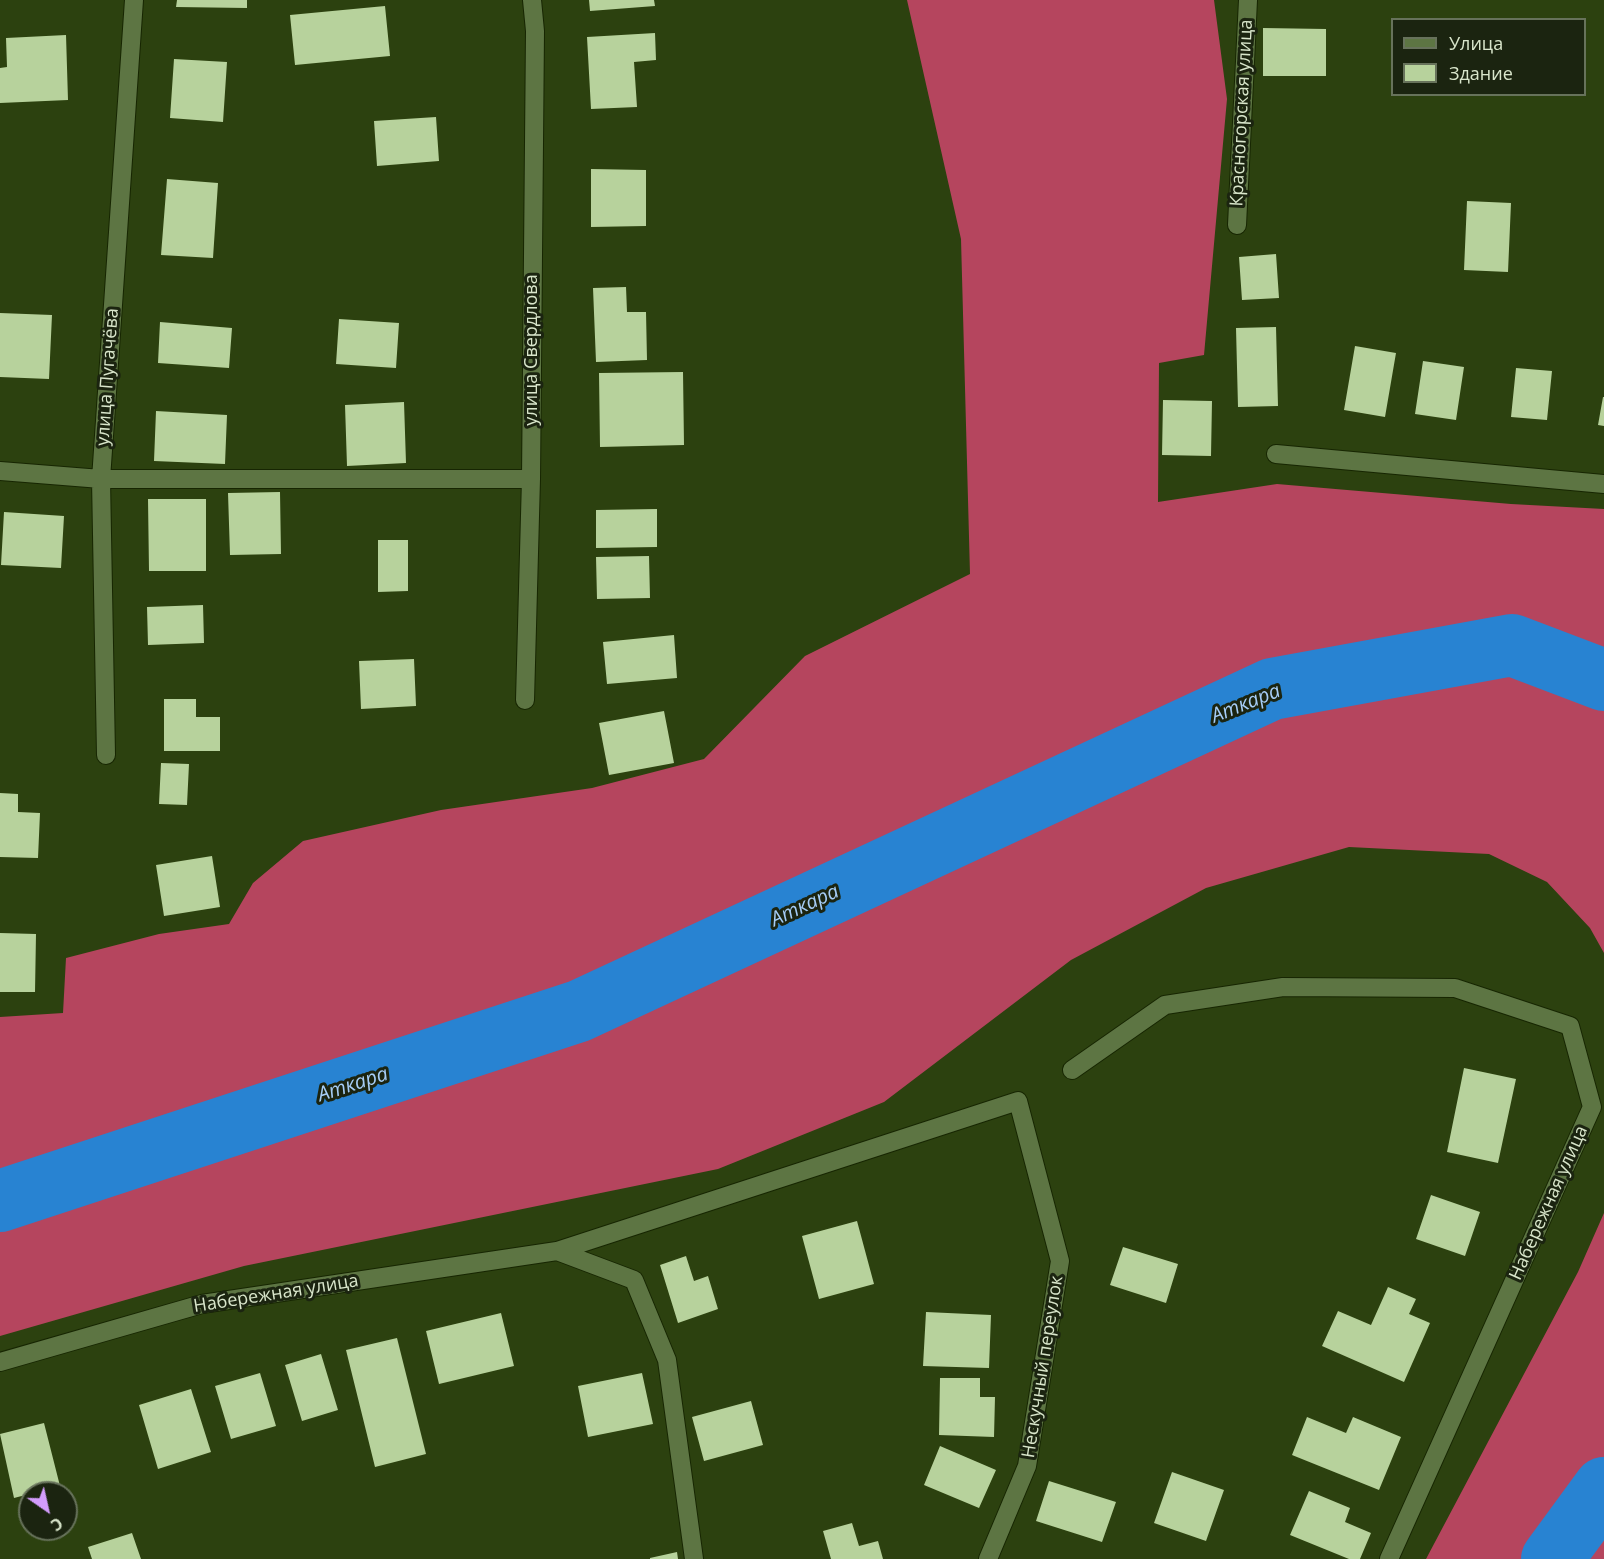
<!DOCTYPE html>
<html>
<head>
<meta charset="utf-8">
<style>
  body { margin:0 }
  #map { position:relative; width:1604px; height:1559px; overflow:hidden; background:#2c410f; font-family:"Open Sans",sans-serif }
  canvas { display:block }
  .legend { position:absolute; left:1391px; top:18px; width:195px; height:78px; box-sizing:border-box; background:#1b2410; border:2px solid #67725b; margin:0; padding:8px 10px; list-style:none; font-size:18px; color:#d9e6cb }
  .legend li { display:flex; align-items:center; gap:12px; height:30px }
  .legend b { width:30px; border:2px solid #67725b }
  .north { position:absolute; left:18px; top:1481px; width:60px; height:60px; box-sizing:border-box; background:#1b2410; border:2px solid #67725b; border-radius:50%; rotate:146deg; font-size:16px; font-weight:700; line-height:24px; text-align:center; color:#d9e6cb }
  .north::after { content:''; display:block; margin:auto; width:21px; height:27px; background:#d39cfc; clip-path:polygon(50% 0,100% 100%,50% 72%,0 100%) }
</style>
</head>
<body>
<div id="map">
<canvas width="1604" height="1559"></canvas>
<ul class="legend">
<li><b style="height:8px;background:#5d7543"></b>Улица</li>
<li><b style="height:16px;background:#b7d29c"></b>Здание</li>
</ul>
<div class="north">С</div>
</div>
<script>
const g = document.querySelector('canvas').getContext('2d');
g.lineJoin = 'round';
function paint(path, color) {
  g.fillStyle = color;
  g.fill(path, 'evenodd');
}
function stroke(path, color, width, dash) {
  g.strokeStyle = color;
  g.lineWidth = width;
  g.lineCap = dash ? 'butt' : 'round';
  g.setLineDash(dash || []);
  g.stroke(path);
}
function write(font, color, halo, rows, align = 'center') {
  g.font = font + ' "Open Sans",sans-serif';
  g.lineWidth = 6;
  g.setLineDash([]);
  g.textBaseline = 'middle';
  g.strokeStyle = halo;
  g.fillStyle = color;
  for (const [text, x, y, turn = 0] of rows) {
    g.save();
    g.translate(x, y);
    g.rotate((+turn || 0) * Math.PI / 180);
    g.textAlign = isNaN(turn) ? turn : align;
    if (halo) g.strokeText(text, 0, 0);
    g.fillText(text, 0, 0);
    g.restore();
  }
}
paint(new Path2D(`
  M907,0H1214L1227,99L1204,355L1159,363L1158,502L1277,484L1511,504L1604,509V953L1590,928L1547,882L1489,854L1349,847L1206,888L1071,960L884,1102L718,1169L244,1266L0,1336V1017L63,1013L66,958L159,934L229,924L253,883L303,841L441,810L592,788L704,759L805,656L970,574L961,239Z
  M1604,1213V1559H1426L1578,1272Z`), '#b5455e');
stroke(new Path2D(`
  M0,1201L579,1011L1272,689L1512,645L1604,680
  M1552,1559L1604,1488`), '#2883d2', 62);
paint(new Path2D(`
  M177,0H247V8L176,7Z
  M589,0H654L655,6L590,11Z
  M385,6L390,56L295,65L290,15Z
  M1263,28L1326,29V76H1263Z
  M655,33L656,60L634,62L637,107L591,109L587,37Z
  M66,35L68,100L0,103V68L7,67L6,38Z
  M174,59L227,62L223,122L170,118Z
  M436,117L439,161L377,166L374,121Z
  M591,169L646,170V226L591,227Z
  M167,179L218,183L213,258L161,255Z
  M1467,201L1511,203L1508,272L1464,270Z
  M1276,254L1279,298L1242,300L1239,257Z
  M626,287L627,312H646L647,360L596,362L593,288Z
  M0,313L52,315L49,379L0,377Z
  M339,319L399,323L396,368L336,364Z
  M160,322L232,328L229,368L158,363Z
  M1276,327L1278,406L1238,407L1236,328Z
  M1355,346L1396,353L1385,417L1344,410Z
  M1423,361L1464,367L1456,420L1415,414Z
  M1516,368L1552,371L1547,420L1511,417Z
  M683,372L684,445L600,447L599,373Z
  M1603,397H1604V426L1598,425Z
  M1163,400L1212,401L1211,456L1162,455Z
  M404,402L406,463L347,466L345,405Z
  M156,411L227,415L225,464L154,461Z
  M280,492L281,554L230,555L228,493Z
  M148,499H206V571H149Z
  M657,509V547L596,548V510Z
  M4,512L64,516L61,568L1,565Z
  M378,540H408V591L378,592Z
  M649,556L650,598L597,599L596,557Z
  M203,605L204,643L148,645L147,607Z
  M674,635L677,678L607,684L603,642Z
  M414,659L416,706L361,709L359,661Z
  M164,699H196V717H220V751H164Z
  M664,711L674,763L609,775L599,723Z
  M161,763L189,764L187,805L159,804Z
  M0,793L18,794V812L40,813L38,858L0,857Z
  M212,856L220,907L164,916L156,865Z
  M0,933L36,934L35,992H0Z
  M1464,1068L1516,1079L1498,1163L1447,1152Z
  M1431,1195L1480,1212L1465,1256L1416,1239Z
  M857,1221L874,1284L819,1299L802,1236Z
  M1123,1247L1178,1264L1166,1303L1110,1285Z
  M686,1256L694,1281L708,1276L718,1309L678,1323L660,1265Z
  M1388,1287L1416,1299L1409,1314L1430,1323L1404,1382L1322,1346L1338,1311L1371,1325Z
  M926,1312L991,1315L989,1368L923,1366Z
  M501,1313L514,1366L439,1384L426,1331Z
  M397,1338L426,1454L375,1467L346,1350Z
  M321,1354L338,1410L302,1421L285,1365Z
  M260,1373L276,1426L231,1439L215,1386Z
  M642,1373L653,1424L588,1437L578,1386Z
  M940,1378H980V1397H995L994,1437L939,1435Z
  M191,1389L211,1452L158,1469L139,1405Z
  M751,1401L763,1445L704,1461L692,1417Z
  M1307,1417L1346,1433L1353,1417L1401,1437L1379,1490L1292,1455Z
  M44,1423L60,1486L14,1498L0,1434Z
  M940,1446L996,1470L979,1508L924,1485Z
  M1172,1472L1224,1490L1206,1541L1154,1523Z
  M1049,1481L1116,1502L1102,1542L1036,1521Z
  M1309,1491L1350,1508L1345,1522L1371,1533L1360,1559H1349L1290,1535Z
  M852,1523L859,1546L878,1541L883,1559H831L823,1531Z
  M132,1533L141,1559H92L88,1547Z
  M677,1552L678,1559H650V1558Z`), '#b7d29c');
const minor = new Path2D(`
  M1237,225L1248,0
  M1276,454L1604,484
  M0,471L101,479H531
  M525,700L531,479L535,31L532,0
  M106,755L101,479L134,0
  M1072,1070L1165,1005L1283,987L1455,988L1570,1026L1592,1107L1389,1559
  M557,1251L634,1280L667,1360L694,1559
  M0,1362L202,1304L557,1251L1018,1101L1060,1261L1027,1466L988,1559`);
stroke(minor, '#172602', 20);
stroke(minor, '#5d7543', 18);
write('18px', '#d9e6cb', '#1b2410', [
  ["Красногорская улица",1242,113,-87],
  ["улица Свердлова",532,350,-90],
  ["улица Пугачёва",108,377,-86],
  ["Набережная улица",1549,1203,-66],
  ["Набережная улица",276,1294,-9],
  ["Нескучный переулок",1043,1367,-81]
]);
write('italic 20px', '#a6cdf6', '#1b2410', [
  ["Аткара",1246,704,-22],
  ["Аткара",805,906,-25],
  ["Аткара",353,1085,-18]
]);
</script>
</body>
</html>
